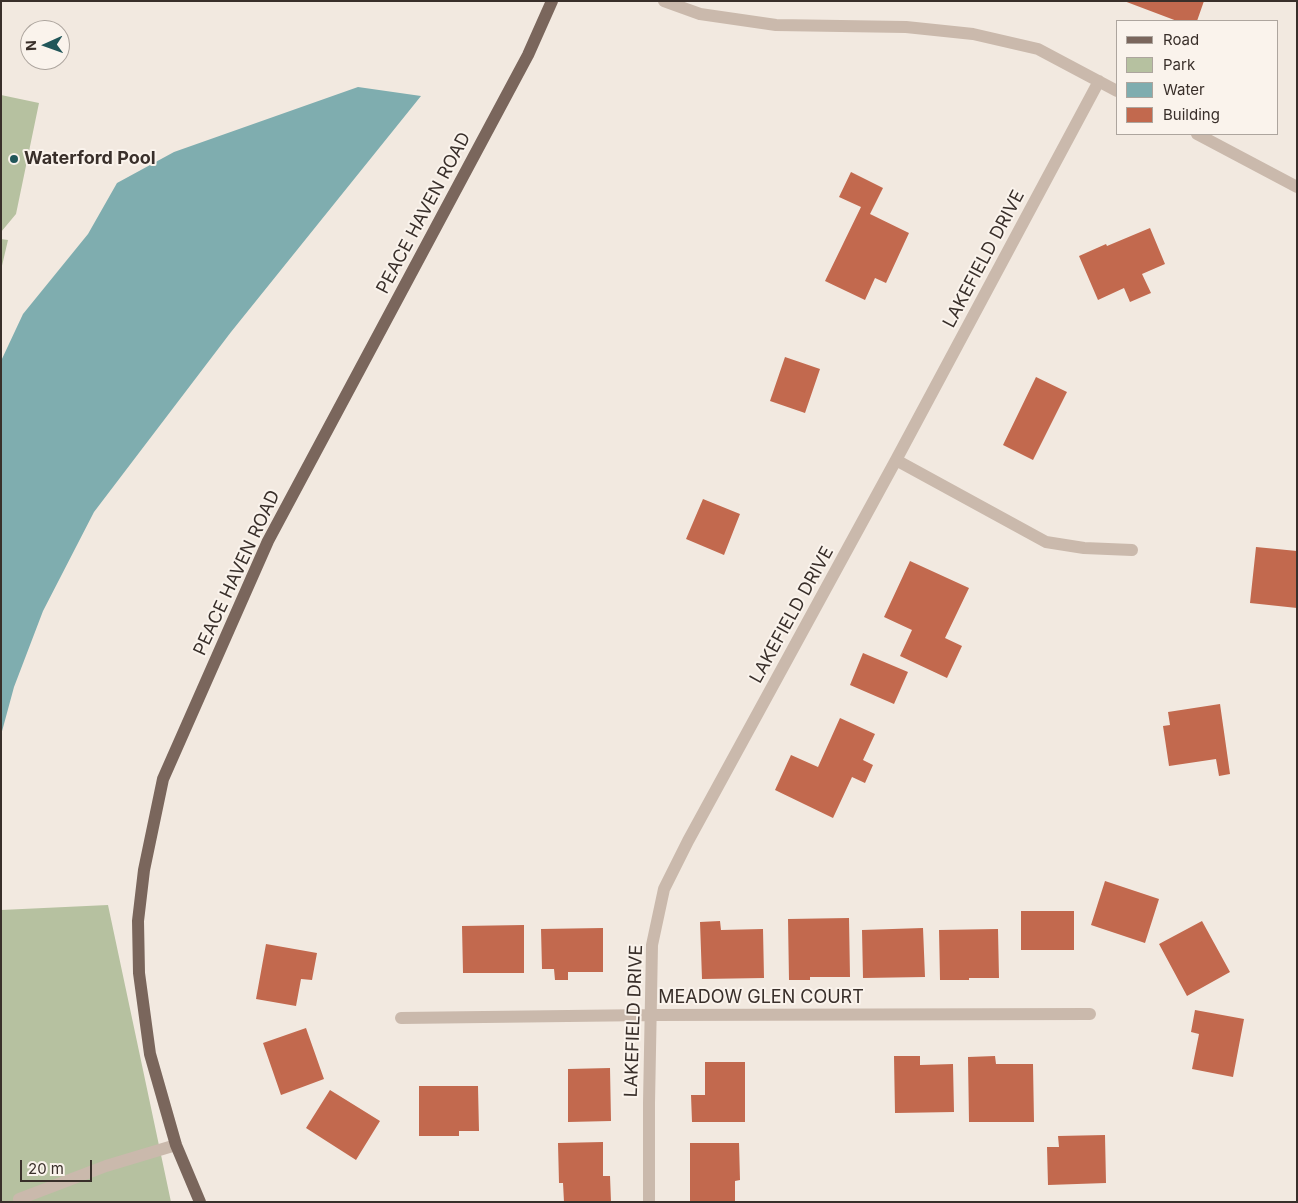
<!DOCTYPE html>
<html>
<head>
<meta charset="utf-8">
<style>
  body { margin:0 }
  #map { position:relative; width:1298px; height:1203px; overflow:hidden; background:#f2e9e0; font-family:Inter,sans-serif }
  canvas { display:block }
  .frame { position:absolute; inset:0; border:2px solid #392f2a; pointer-events:none }
  .legend { position:absolute; left:1116px; top:20px; width:162px; height:115px; box-sizing:border-box; background:#faf3ec; border:1px solid #ada59e; margin:0; padding:6px 9px; list-style:none; font-size:15px; color:#392f2a }
  .legend li { display:flex; align-items:center; gap:10px; height:25px }
  .legend b { width:25px; border:1px solid #ada59e }
  .north { position:absolute; left:20px; top:20px; width:50px; height:50px; box-sizing:border-box; background:#faf3ec; border:1px solid #ada59e; border-radius:50%; rotate:268deg; font-size:14px; font-weight:700; line-height:20px; text-align:center; color:#392f2a }
  .north::after { content:''; display:block; margin:auto; width:18px; height:22px; background:#215659; clip-path:polygon(50% 0,100% 100%,50% 72%,0 100%) }
  .scale { position:absolute; left:20px; top:1160px; width:72px; height:22px; box-sizing:border-box; border:2px solid #392f2a; border-top:0; padding-left:6px; font-size:15px; line-height:18px; white-space:nowrap; color:#392f2a; -webkit-text-stroke:4px #faf3ec; paint-order:stroke }
</style>
</head>
<body>
<div id="map">
<canvas width="1298" height="1203"></canvas>
<div class="frame"></div>
<ul class="legend">
<li><b style="height:6px;background:#7a665c"></b>Road</li>
<li><b style="height:14px;background:#b6c1a0"></b>Park</li>
<li><b style="height:14px;background:#7fadaf"></b>Water</li>
<li><b style="height:14px;background:#c2694e"></b>Building</li>
</ul>
<div class="north">N</div>
<div class="scale">20 m</div>
</div>
<script>
const g = document.querySelector('canvas').getContext('2d');
g.lineJoin = 'round';
function paint(path, color) {
  g.fillStyle = color;
  g.fill(path, 'evenodd');
}
function stroke(path, color, width, dash) {
  g.strokeStyle = color;
  g.lineWidth = width;
  g.lineCap = dash ? 'butt' : 'round';
  g.setLineDash(dash || []);
  g.stroke(path);
}
function write(font, color, halo, rows, align = 'center') {
  g.font = font + ' Inter,sans-serif';
  g.lineWidth = 4;
  g.setLineDash([]);
  g.textBaseline = 'middle';
  g.strokeStyle = halo;
  g.fillStyle = color;
  for (const [text, x, y, turn = 0] of rows) {
    g.save();
    g.translate(x, y);
    g.rotate((+turn || 0) * Math.PI / 180);
    g.textAlign = isNaN(turn) ? turn : align;
    if (halo) g.strokeText(text, 0, 0);
    g.fillText(text, 0, 0);
    g.restore();
  }
}
paint(new Path2D(`
  M1,95L39,103L16,214L1,232Z
  M1,239L8,240L1,270Z
  M108,905L171,1202H1V910Z`), '#b6c1a0');
paint(new Path2D(`
  M358,87L421,96L231,332L94,512L43,611L14,687L1,735V361L23,314L88,234L117,183L174,152Z`), '#7fadaf');
paint(new Path2D(`
  M1124,1H1204L1197,21H1177Z
  M851,172L883,188L870,214L909,233L886,283L875,278L865,300L825,281L861,207L839,197Z
  M1150,228L1165,264L1142,274L1151,293L1130,302L1124,288L1098,300L1079,256L1106,244L1107,246Z
  M785,357L820,369L805,413L770,401Z
  M1036,377L1067,392L1033,460L1003,445Z
  M703,499L740,514L724,555L686,539Z
  M1256,547L1297,551V608L1250,603Z
  M910,561L969,588L945,638L962,646L947,678L900,656L912,630L884,617Z
  M863,653L908,672L894,704L850,685Z
  M1220,704L1230,774L1219,776L1216,759L1169,766L1163,726L1170,725L1168,712Z
  M840,718L875,734L863,760L873,765L865,783L852,777L833,818L775,790L791,755L818,767Z
  M1105,881L1159,899L1145,943L1091,925Z
  M1021,911H1074V950H1021Z
  M849,918L850,977H810V980H789L788,919Z
  M720,921L721,930L763,929L764,978L702,979L700,922Z
  M1202,921L1230,972L1187,996L1159,944Z
  M524,925V973H463L462,926Z
  M603,928V972H568V980H555L554,969H542L541,929Z
  M923,928L925,977L863,978L862,930Z
  M998,929L999,978H969V980H940L939,930Z
  M266,944L317,953L312,980L301,979L296,1006L256,999Z
  M1195,1010L1244,1019L1233,1077L1192,1069L1199,1034L1191,1032Z
  M306,1028L324,1079L281,1095L263,1043Z
  M894,1056H920V1065L953,1064L954,1112L895,1113Z
  M995,1056L996,1064H1033L1034,1122H969L968,1057Z
  M705,1062H745V1122H692L691,1095H705Z
  M610,1068L611,1121L568,1122V1069Z
  M419,1086H478L479,1131H459V1136H419Z
  M330,1090L380,1121L356,1160L306,1128Z
  M1105,1135L1106,1183L1048,1185L1047,1147H1059L1058,1136Z
  M603,1142V1176H610L611,1202H564L563,1183H559L558,1143Z
  M690,1143H739L740,1180L735,1181V1202H690Z`), '#c2694e');
stroke(new Path2D(`
  M664,1L700,14L776,25L906,27L973,34L1038,49L1117,91
  M1197,134L1297,187
  M896,460L1046,542L1084,548L1132,550
  M401,1018L651,1015L1090,1014
  M19,1199L106,1166L176,1145
  M649,1202V1103L652,945L664,889L688,841L896,460L1099,81`), '#cab9ac', 12);
stroke(new Path2D(`
  M200,1202L176,1145L150,1054L139,973L138,921L144,870L163,779L268,541L528,55L552,1`), '#7a665c', 12);
for (const [x, y, r, color] of [
  [14,159,5,"#215659"]
]) {
  const dot = new Path2D();
  dot.arc(x, y, r, 0, 2 * Math.PI);
  g.fillStyle = color;
  g.fill(dot);
  stroke(dot, '#faf3ec', 2);
}
write('bold 18px', '#392f2a', '#faf3ec', [
  ["Waterford Pool",24,159]
], 'left');
write('18px', '#392f2a', '#faf3ec', [
  ["PEACE HAVEN ROAD",424,213,-62],
  ["LAKEFIELD DRIVE",984,259,-62],
  ["PEACE HAVEN ROAD",237,573,-65],
  ["LAKEFIELD DRIVE",792,615,-61],
  ["MEADOW GLEN COURT",761,998],
  ["LAKEFIELD DRIVE",634,1021,-88]
]);
</script>
</body>
</html>
